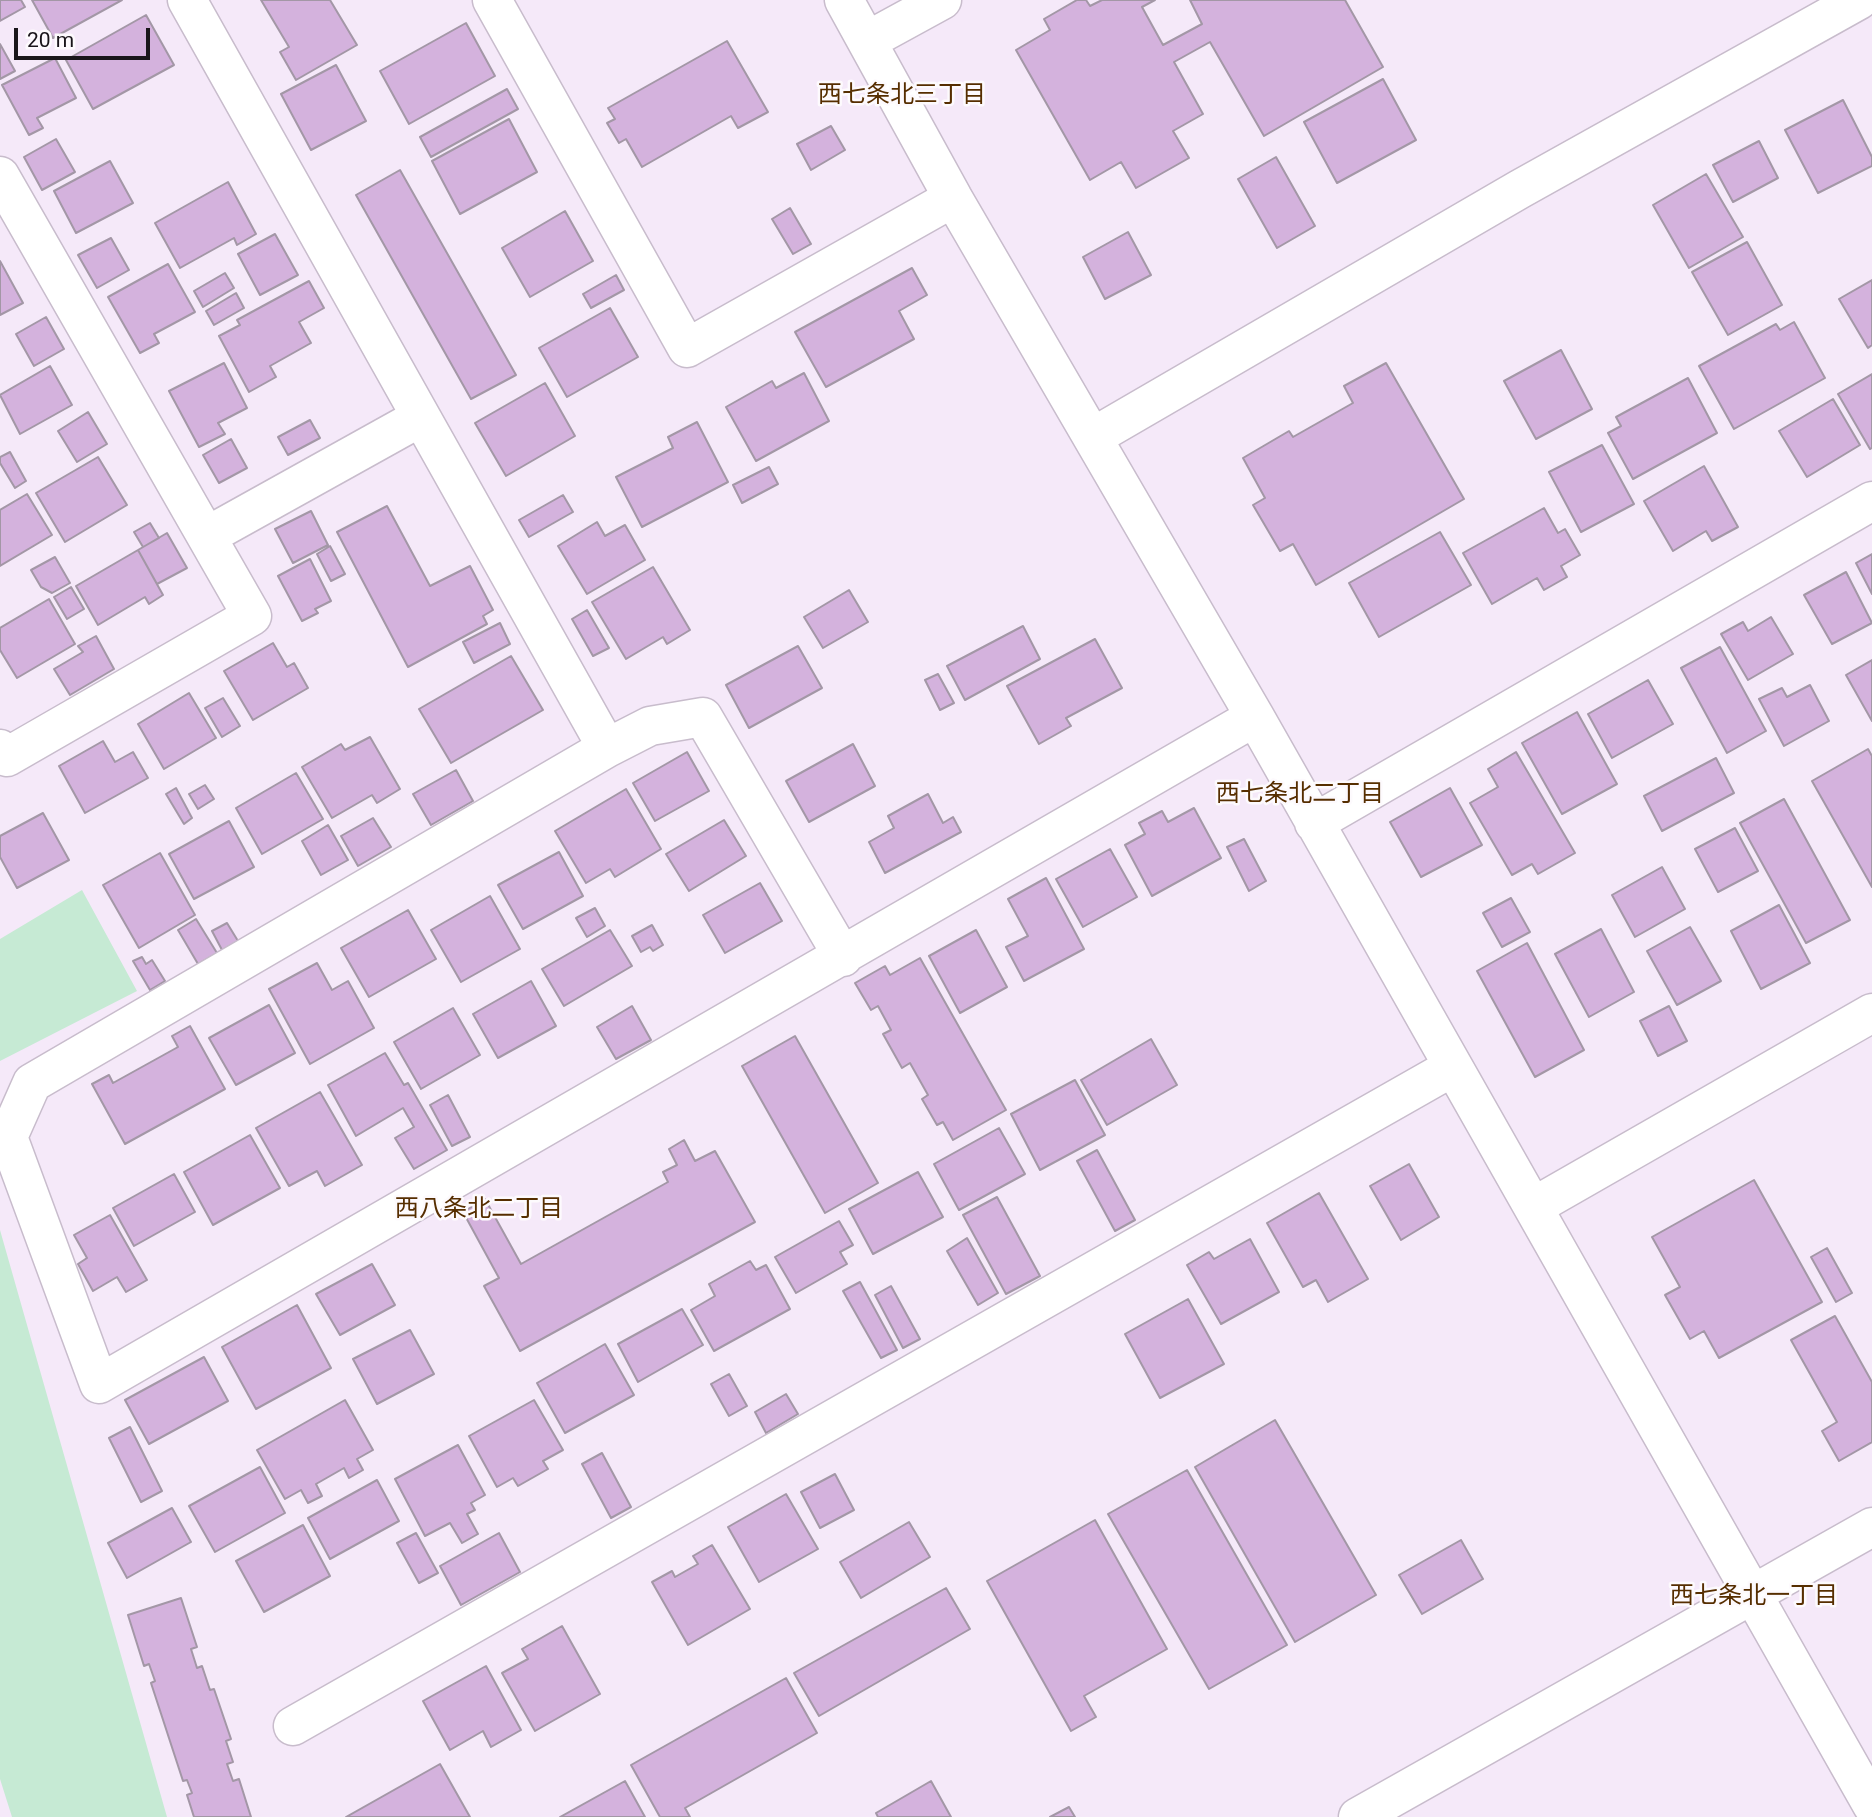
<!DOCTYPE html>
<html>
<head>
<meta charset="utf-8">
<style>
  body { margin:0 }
  #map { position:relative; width:1872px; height:1817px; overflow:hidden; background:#f5e9f9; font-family:Roboto,sans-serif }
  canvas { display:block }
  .scale { position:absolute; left:14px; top:28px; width:136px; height:32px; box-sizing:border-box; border:4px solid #19151a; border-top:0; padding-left:9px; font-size:21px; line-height:24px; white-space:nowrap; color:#19151a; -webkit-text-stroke:5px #fdfafd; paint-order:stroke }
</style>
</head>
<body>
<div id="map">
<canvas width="1872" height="1817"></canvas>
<div class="scale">20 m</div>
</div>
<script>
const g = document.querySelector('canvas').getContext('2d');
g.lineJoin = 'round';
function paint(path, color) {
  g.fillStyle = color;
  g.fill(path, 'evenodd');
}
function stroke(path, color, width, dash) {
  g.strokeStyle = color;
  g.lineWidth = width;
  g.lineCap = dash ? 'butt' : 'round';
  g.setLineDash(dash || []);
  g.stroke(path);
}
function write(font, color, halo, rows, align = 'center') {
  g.font = font + ' Roboto,"Noto Sans JP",sans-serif';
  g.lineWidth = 5;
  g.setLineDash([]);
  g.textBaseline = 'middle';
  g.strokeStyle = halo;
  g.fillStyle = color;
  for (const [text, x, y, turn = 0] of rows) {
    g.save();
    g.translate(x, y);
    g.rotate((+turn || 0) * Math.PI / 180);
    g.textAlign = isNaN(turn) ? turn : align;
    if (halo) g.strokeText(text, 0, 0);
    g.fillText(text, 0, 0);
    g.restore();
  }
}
paint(new Path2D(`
  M82,890L137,991L0,1061V939Z
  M0,1230L167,1817H12L0,1779Z`), '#c6ead4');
const building = new Path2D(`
  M0,0H21L25,7L0,21Z
  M32,0H122L53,38Z
  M261,0H330L357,45L296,80L280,52L289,47Z
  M1077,0H1086L1090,6L1102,0H1155L1142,7L1163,45L1202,24L1190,0H1345L1383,67L1264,136L1210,42L1174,62L1203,114L1173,131L1189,158L1136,188L1121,162L1090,180L1016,50L1050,30L1044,19Z
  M146,15L174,65L93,109L66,60Z
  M466,23L495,76L409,124L380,71Z
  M727,41L768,112L738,128L731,116L642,167L626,139L619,143L607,123L615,119L608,108Z
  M0,44L15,71L0,79Z
  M55,58L76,98L37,118L43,128L29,135L2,85Z
  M336,65L366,121L311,150L281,94Z
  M1383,79L1416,140L1337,183L1304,122Z
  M507,89L518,109L431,157L420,137Z
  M1843,100L1872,157V166L1818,193L1785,130Z
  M509,119L537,172L460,214L432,161Z
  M831,126L845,150L811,170L797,144Z
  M56,139L75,172L42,190L24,157Z
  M1759,141L1778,178L1733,202L1713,165Z
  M1276,157L1315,226L1277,248L1238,179Z
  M110,161L133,203L76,233L54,191Z
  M400,170L516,375L471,399L356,195Z
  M1706,174L1743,237L1689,268L1653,205Z
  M228,182L256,234L237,245L234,238L180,268L155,223Z
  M790,208L811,244L793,254L772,219Z
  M565,211L593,261L530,297L502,248Z
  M1128,232L1151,275L1105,299L1083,257Z
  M275,234L298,275L260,295L238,254Z
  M111,238L129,270L97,288L78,255Z
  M1747,242L1782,305L1728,335L1692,272Z
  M0,261L23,303L0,315Z
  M168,264L195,312L154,334L159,343L140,353L108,297Z
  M912,268L927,295L899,311L914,339L826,387L795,332Z
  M225,273L234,288L203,307L194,291Z
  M616,275L624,290L591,308L583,294Z
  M1872,280V345L1868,348L1839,299Z
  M309,281L324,308L299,322L311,343L270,366L276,377L249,392L219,336L240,325L237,320Z
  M236,293L244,308L214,325L206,311Z
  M610,308L638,357L567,397L539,348Z
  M46,317L64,349L34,366L16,334Z
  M1794,322L1825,378L1734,429L1699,366L1776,324L1780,330Z
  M1561,350L1592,409L1536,439L1504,381Z
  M224,363L247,408L218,423L225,434L199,447L169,391Z
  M1386,363L1464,499L1316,585L1293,544L1280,551L1253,505L1265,498L1243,458L1289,431L1293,437L1353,403L1344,386Z
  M50,366L72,405L20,434L0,395Z
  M804,373L829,421L756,461L726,407L772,381L776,388Z
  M1872,374V448L1870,449L1838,394Z
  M1688,378L1717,433L1633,479L1608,433L1621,426L1616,417Z
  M545,383L575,436L506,476L475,423Z
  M1833,399L1860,445L1807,477L1779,431Z
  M88,412L107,444L77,462L58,431Z
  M310,420L320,438L288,455L278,437Z
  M697,422L728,482L642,527L616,477L673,448L668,437Z
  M231,439L247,468L219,483L203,455Z
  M1602,445L1634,504L1581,532L1549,472Z
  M10,452L26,481L15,488L0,463V457Z
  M98,457L127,505L65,542L36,493Z
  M1704,466L1738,527L1712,541L1706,531L1673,551L1644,501Z
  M769,467L778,484L742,503L733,485Z
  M27,494L52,535L0,566V510Z
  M563,495L573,512L529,537L519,520Z
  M387,506L430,586L470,566L493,610L483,616L487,624L408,667L337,532Z
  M1544,508L1558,533L1565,529L1580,555L1561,566L1567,577L1544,590L1537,578L1492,604L1463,553Z
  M311,511L328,545L293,563L275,529Z
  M597,522L605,536L625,525L645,560L587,594L558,546Z
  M150,523L159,538L143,547L134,532Z
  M1440,532L1471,585L1379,637L1349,583Z
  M167,533L187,568L157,584L138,550Z
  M330,546L345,574L331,581L317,554Z
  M138,550L163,595L149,604L145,597L98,625L76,586Z
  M1872,554V594L1856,563Z
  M55,557L70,583L52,593L41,587L31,570Z
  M310,559L331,601L315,609L318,613L302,621L278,576Z
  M653,567L690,630L667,644L663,637L626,659L592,602Z
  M1846,572L1872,623L1832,644L1804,595Z
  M71,587L84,609L67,619L54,597Z
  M849,590L868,622L823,648L804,617Z
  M49,599L75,644L17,678L0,650V628Z
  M587,610L609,648L593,656L572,619Z
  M1771,617L1793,654L1748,680L1721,634L1743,622L1748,631Z
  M500,623L510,644L474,663L463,642Z
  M1023,626L1040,659L965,700L947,666Z
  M96,636L114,669L70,695L54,669L83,652L78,646Z
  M1095,639L1122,688L1066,718L1071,726L1039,744L1007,686Z
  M273,643L287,667L294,663L308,688L253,720L224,671Z
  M798,646L822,688L749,728L726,685Z
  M1720,647L1766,731L1727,753L1681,668Z
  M511,656L543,710L451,763L419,709Z
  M1872,660V721L1846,675Z
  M938,674L954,703L940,710L925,680Z
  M1648,680L1673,724L1612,758L1588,714Z
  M1810,685L1829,721L1784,746L1759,699L1782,688L1787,697Z
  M189,693L216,738L164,769L138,724Z
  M223,698L240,726L222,737L205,708Z
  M1577,712L1617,784L1562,814L1522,743Z
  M370,737L400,789L377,803L372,795L332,818L302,767L341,744L345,750Z
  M103,741L115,762L133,752L148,778L85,813L59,766Z
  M853,744L875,786L809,822L786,781Z
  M1868,749L1872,756V887L1812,781Z
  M687,752L709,791L655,821L633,783Z
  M1516,752L1575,853L1538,874L1532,864L1512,875L1470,803L1498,787L1488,769Z
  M1716,758L1734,793L1662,831L1644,796Z
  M456,770L473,801L431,825L413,794Z
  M296,773L323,819L262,854L236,808Z
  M205,785L214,799L198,809L189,794Z
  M176,788L192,818L184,824L166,794Z
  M1450,788L1482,845L1421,877L1390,822Z
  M626,789L661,849L615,877L610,869L586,883L555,831Z
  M928,794L943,823L953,817L961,832L885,873L869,842L894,828L888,816Z
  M1784,799L1850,920L1806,943L1740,823Z
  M1194,808L1221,858L1152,896L1125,845L1145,834L1139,823L1162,811L1168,822Z
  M43,813L69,860L17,888L0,857V836Z
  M373,818L391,847L358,866L341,836Z
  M724,820L746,856L689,891L666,854Z
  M229,821L254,867L194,899L169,854Z
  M328,825L348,860L321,875L302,841Z
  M1735,828L1758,871L1718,892L1695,849Z
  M1244,839L1266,881L1249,891L1227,847Z
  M1110,849L1137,897L1083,927L1056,879Z
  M559,852L583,896L523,929L498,885Z
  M160,853L195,915L139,948L103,885Z
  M1662,867L1685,909L1635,937L1612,895Z
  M1046,878L1084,949L1024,981L1006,947L1028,936L1008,899Z
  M760,883L782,921L725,953L703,915Z
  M490,896L520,949L461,982L431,930Z
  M1511,898L1530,932L1502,947L1483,913Z
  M1779,905L1810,963L1761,989L1731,931Z
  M595,908L605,926L587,937L576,918Z
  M408,910L436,959L369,997L341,948Z
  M196,919L217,953L198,964L178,930Z
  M227,923L238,941L222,950L212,931Z
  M652,925L663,945L653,951L650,947L641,952L632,936Z
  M1690,927L1721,981L1677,1005L1647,951Z
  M1601,929L1634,992L1589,1017L1555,954Z
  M610,930L632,966L564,1006L542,969Z
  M976,930L1007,987L960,1013L929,956Z
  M1527,943L1584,1050L1535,1077L1477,971Z
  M142,957L146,964L152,960L165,981L150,990L133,961Z
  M920,958L1006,1110L953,1140L943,1122L937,1125L922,1099L928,1095L910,1063L902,1068L883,1034L891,1030L878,1006L871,1010L855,983L885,966L890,975Z
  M317,963L332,990L348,981L374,1028L310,1064L269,989Z
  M531,981L556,1026L498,1058L473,1014Z
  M269,1005L295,1053L236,1085L209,1038Z
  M632,1006L651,1040L616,1059L597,1027Z
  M1669,1006L1687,1041L1658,1056L1640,1021Z
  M453,1008L480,1055L421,1089L394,1042Z
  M190,1026L225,1089L125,1144L92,1084L109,1075L113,1083L178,1047L172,1036Z
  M795,1036L878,1183L825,1213L742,1066Z
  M1151,1039L1177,1085L1107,1125L1081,1080Z
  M385,1053L404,1085L408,1083L447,1150L414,1169L395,1138L414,1127L403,1108L356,1136L328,1085Z
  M1075,1080L1105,1135L1040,1170L1011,1114Z
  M320,1092L362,1165L325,1186L317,1171L289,1186L256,1128Z
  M448,1095L470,1137L452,1146L430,1105Z
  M999,1128L1025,1174L959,1210L934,1164Z
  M250,1135L280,1188L213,1225L184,1172Z
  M684,1140L695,1161L715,1151L755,1222L520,1351L484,1286L499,1278L463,1212L485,1199L521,1264L668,1182L663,1172L677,1165L669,1149Z
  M1097,1150L1135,1220L1115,1231L1077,1161Z
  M1409,1164L1439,1217L1401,1240L1370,1186Z
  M918,1172L943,1217L873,1254L849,1209Z
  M174,1174L195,1212L134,1246L113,1208Z
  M1754,1180L1822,1302L1719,1358L1704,1331L1690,1339L1665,1295L1680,1287L1652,1237Z
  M1319,1193L1368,1279L1328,1302L1316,1280L1303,1287L1267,1223Z
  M997,1197L1040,1276L1006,1294L963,1215Z
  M110,1215L147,1280L126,1292L117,1277L93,1291L78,1264L87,1258L74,1235Z
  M839,1221L853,1245L840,1252L847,1264L796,1293L775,1257Z
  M967,1238L998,1293L978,1305L947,1251Z
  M1250,1239L1279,1292L1221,1324L1187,1265L1209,1252L1214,1259Z
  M1827,1248L1852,1293L1836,1302L1811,1257Z
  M750,1261L756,1270L766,1265L790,1309L714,1351L691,1310L715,1296L709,1284Z
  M372,1264L395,1305L340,1335L316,1294Z
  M860,1282L897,1350L881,1358L843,1291Z
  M891,1286L920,1339L903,1348L875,1295Z
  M1188,1299L1224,1364L1160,1398L1125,1334Z
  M297,1305L331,1368L256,1409L222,1347Z
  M682,1309L703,1345L638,1382L618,1344Z
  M1835,1316L1872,1382V1442L1839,1461L1822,1431L1837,1422L1791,1340Z
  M410,1330L434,1374L377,1404L353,1359Z
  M605,1344L634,1395L565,1433L537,1383Z
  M204,1357L228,1401L149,1444L125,1400Z
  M729,1374L747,1406L729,1416L711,1384Z
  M786,1394L798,1414L766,1433L755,1412Z
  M345,1400L373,1450L357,1459L363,1470L349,1478L344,1468L316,1484L322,1496L308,1503L301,1490L285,1499L257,1450Z
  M534,1400L563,1450L543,1461L548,1469L518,1486L513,1478L497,1487L469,1436Z
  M1275,1420L1376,1595L1295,1642L1195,1467Z
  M130,1427L162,1491L141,1502L109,1438Z
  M458,1445L485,1495L471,1503L475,1510L467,1514L478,1534L462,1543L450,1523L425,1536L395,1479Z
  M602,1453L631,1507L611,1518L582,1464Z
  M260,1467L285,1513L215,1552L189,1506Z
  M1187,1470L1287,1645L1209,1689L1108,1514Z
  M835,1474L854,1510L820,1528L801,1492Z
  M377,1480L399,1521L330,1559L308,1518Z
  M786,1494L818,1549L759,1582L728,1527Z
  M172,1508L191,1542L127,1578L108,1543Z
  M1095,1520L1167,1649L1084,1696L1096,1717L1071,1731L987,1581Z
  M909,1522L930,1557L861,1598L840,1562Z
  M303,1525L330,1576L264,1612L236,1561Z
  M416,1533L438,1573L419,1583L397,1543Z
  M499,1533L520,1572L461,1605L440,1566Z
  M1461,1540L1483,1579L1422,1614L1399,1575Z
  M712,1545L750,1609L688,1645L652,1582L672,1571L675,1577L698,1564L693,1556Z
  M946,1588L970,1629L819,1716L794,1673Z
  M181,1598L197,1647L191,1649L197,1668L202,1666L210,1690L214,1689L231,1739L226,1741L233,1762L227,1764L233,1781L239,1779L251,1817H194L187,1795L192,1793L187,1780L183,1781L151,1683L155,1681L149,1664L144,1666L128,1615Z
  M562,1626L600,1694L535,1731L502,1673L528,1659L522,1649Z
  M486,1666L521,1730L491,1747L483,1731L450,1750L423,1701Z
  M786,1678L817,1733L685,1808L690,1817H660L631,1765Z
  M440,1764L470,1817H346Z
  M625,1781L645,1817H560Z
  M931,1781L951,1817H878L876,1813Z
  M1069,1807L1075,1817H1050Z`);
paint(building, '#d4b2dd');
stroke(building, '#a397a6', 2);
const minor = new Path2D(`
  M187,0L607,748
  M492,0L687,348L953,198
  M844,0L953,198L1255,717L1872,1805
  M867,41L942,0
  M0,176L252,616L7,757L0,749
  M1093,437L1520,189L1859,0
  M207,536L421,417
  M1314,823L1872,501
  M843,957L703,717L650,726L607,748L32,1083L8,1137L99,1384L1255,717
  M1533,1207L1872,1013
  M293,1726L1451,1068
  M1358,1817L1872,1527`);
stroke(minor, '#c8bccc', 41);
stroke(minor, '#fff', 38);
write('24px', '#562e00', '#fdfafd', [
  ["西七条北三丁目",902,96],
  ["西七条北二丁目",1300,795],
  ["西八条北二丁目",479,1210],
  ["西七条北一丁目",1754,1597]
]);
</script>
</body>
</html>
